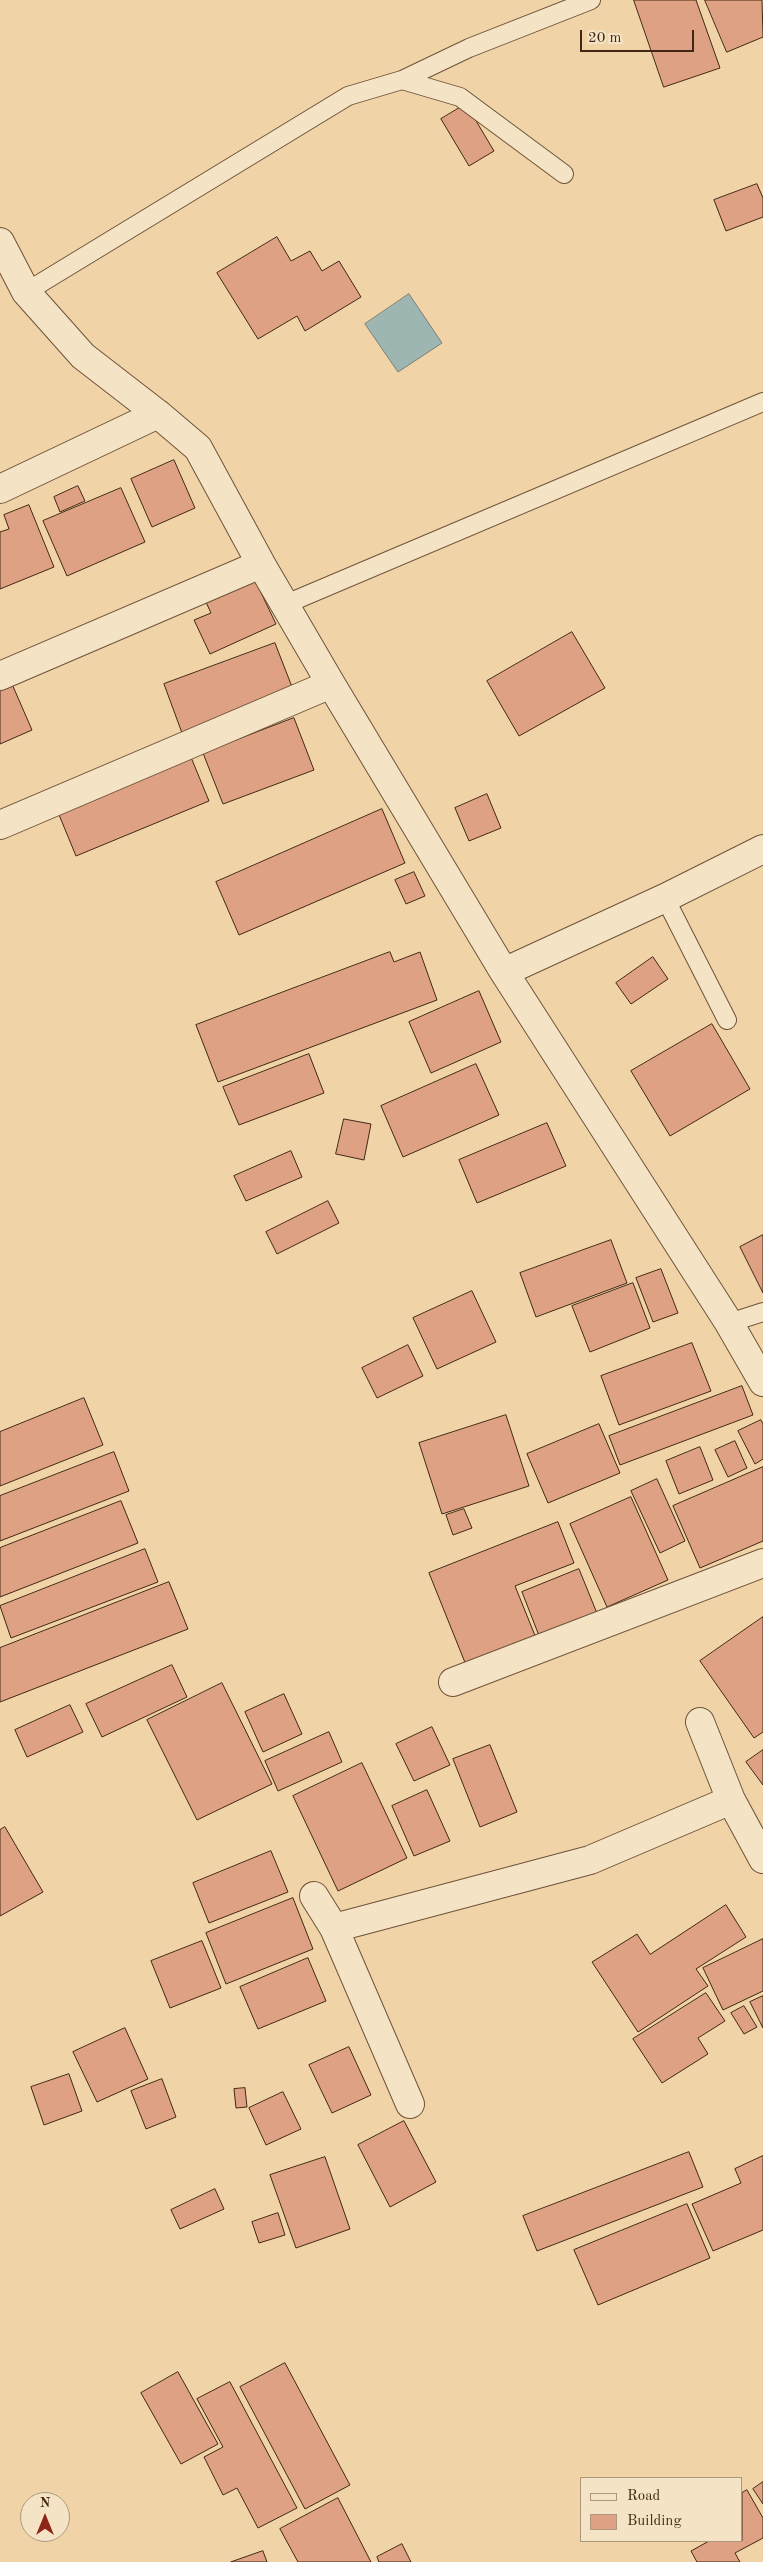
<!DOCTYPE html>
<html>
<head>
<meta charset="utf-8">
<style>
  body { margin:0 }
  #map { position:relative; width:763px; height:2562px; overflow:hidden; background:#f0d4a8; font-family:"Old Standard TT",serif }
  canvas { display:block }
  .legend { position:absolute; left:580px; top:2477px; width:162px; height:65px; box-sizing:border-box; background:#f5e3c6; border:1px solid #ad987f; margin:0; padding:6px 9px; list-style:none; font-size:15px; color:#422814 }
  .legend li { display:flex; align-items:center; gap:10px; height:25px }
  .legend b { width:25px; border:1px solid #ad987f }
  .north { position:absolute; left:20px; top:2492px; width:50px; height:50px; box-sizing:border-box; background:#f5e3c6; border:1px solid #ad987f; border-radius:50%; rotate:0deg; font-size:14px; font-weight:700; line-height:20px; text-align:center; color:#422814 }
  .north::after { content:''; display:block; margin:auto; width:18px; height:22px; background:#8f2418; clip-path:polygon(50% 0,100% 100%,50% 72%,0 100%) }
  .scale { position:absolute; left:580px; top:30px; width:114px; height:22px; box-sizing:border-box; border:2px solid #422814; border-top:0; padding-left:6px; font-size:15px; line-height:18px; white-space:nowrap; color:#422814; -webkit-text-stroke:4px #f5e3c6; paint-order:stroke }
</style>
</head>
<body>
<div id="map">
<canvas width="763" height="2562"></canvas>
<ul class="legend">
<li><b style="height:6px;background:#f5e3c6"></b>Road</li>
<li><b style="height:14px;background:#dea183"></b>Building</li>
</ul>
<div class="north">N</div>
<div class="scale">20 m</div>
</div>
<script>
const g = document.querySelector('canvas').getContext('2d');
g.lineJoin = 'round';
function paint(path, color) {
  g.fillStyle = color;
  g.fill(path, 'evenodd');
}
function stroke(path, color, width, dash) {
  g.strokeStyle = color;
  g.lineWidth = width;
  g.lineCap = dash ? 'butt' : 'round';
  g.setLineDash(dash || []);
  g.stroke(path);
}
const water = new Path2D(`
  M409,294L442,343L398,372L365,324Z`);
paint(water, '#9eb6b2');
stroke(water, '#797d73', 1);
const building = new Path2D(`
  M634,0H696L720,68L664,87Z
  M705,0H762L763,37L727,52Z
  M466,104L494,151L469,166L441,119Z
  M757,184L763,198V217L726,231L714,200Z
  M277,237L291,261L310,251L322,271L339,261L361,297L305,331L297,316L258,339L217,273Z
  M174,460L195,508L152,527L131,479Z
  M78,486L85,501L60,512L54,497Z
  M121,488L145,542L67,576L43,521Z
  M29,505L54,567L0,589V532L9,529L4,515Z
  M254,578L276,624L210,654L194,620L211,613L205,600Z
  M572,632L605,688L519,736L487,681Z
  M275,643L294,692L182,733L164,684Z
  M12,684L32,730L0,744V690Z
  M294,718L314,770L223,804L203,753Z
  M188,750L209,801L76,856L55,805Z
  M487,794L501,828L469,841L455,808Z
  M382,809L405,863L239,935L216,882Z
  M414,872L425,896L406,904L395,880Z
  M390,952L394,962L420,952L437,1000L218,1082L196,1025Z
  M653,957L668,979L631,1004L616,983Z
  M479,991L501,1042L431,1073L409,1022Z
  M712,1024L750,1089L670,1136L631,1071Z
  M309,1054L324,1093L239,1125L223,1087Z
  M476,1064L499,1115L403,1157L381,1106Z
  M344,1119L371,1124L364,1160L336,1154Z
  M547,1123L566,1166L477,1203L459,1160Z
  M291,1151L302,1177L246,1201L234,1176Z
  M328,1201L339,1223L277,1254L266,1232Z
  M763,1235V1293L740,1247Z
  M611,1240L627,1283L536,1317L520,1273Z
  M661,1269L678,1313L653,1322L636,1278Z
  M633,1283L650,1328L590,1352L572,1306Z
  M472,1291L496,1342L437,1369L413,1318Z
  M692,1343L711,1391L619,1425L601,1376Z
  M408,1345L423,1376L377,1398L362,1368Z
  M742,1386L753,1415L620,1465L609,1436Z
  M84,1398L103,1445L0,1486V1432Z
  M506,1415L529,1486L442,1514L419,1443Z
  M761,1420L763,1424V1459L755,1464L738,1431Z
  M599,1424L620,1473L548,1503L527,1454Z
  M735,1441L747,1468L728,1477L715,1450Z
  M700,1447L713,1480L679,1494L666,1461Z
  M114,1452L129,1491L0,1541V1496Z
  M763,1467V1541L700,1568L673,1506Z
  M657,1479L685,1541L660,1553L631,1491Z
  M631,1497L668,1580L607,1607L570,1524Z
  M121,1501L138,1543L0,1597V1548Z
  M464,1509L472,1528L453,1535L446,1515Z
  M558,1522L574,1563L515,1586L538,1643L468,1670L429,1573Z
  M145,1549L158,1582L11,1638L0,1606Z
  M579,1569L603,1628L545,1651L522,1592Z
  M169,1582L188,1629L0,1702V1648Z
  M763,1617V1732L754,1738L700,1661Z
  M172,1665L187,1697L102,1737L86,1704Z
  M222,1683L272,1784L197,1820L147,1720Z
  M284,1694L302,1734L263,1752L245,1712Z
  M70,1705L83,1732L27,1757L15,1730Z
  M432,1727L450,1765L414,1781L396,1744Z
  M329,1732L342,1762L278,1791L265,1761Z
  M490,1745L517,1812L480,1827L453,1759Z
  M763,1750V1785L746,1762Z
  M362,1763L407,1858L338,1891L293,1796Z
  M427,1790L450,1841L414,1856L392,1806Z
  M5,1827L43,1892L0,1916V1830Z
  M271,1851L288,1892L209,1923L193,1883Z
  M293,1898L313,1949L226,1984L206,1933Z
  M726,1905L746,1937L696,1969L708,1986L638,2032L592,1962L637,1934L650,1954Z
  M763,1939V1991L723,2010L703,1968Z
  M202,1941L221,1988L170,2008L151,1961Z
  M308,1958L326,2001L258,2029L240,1987Z
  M706,1993L725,2021L698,2038L708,2054L662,2083L633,2039Z
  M763,1996V2028L750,2002Z
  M744,2006L757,2027L744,2034L731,2013Z
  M125,2028L148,2079L97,2102L73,2052Z
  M349,2047L371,2095L332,2113L309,2065Z
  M69,2074L82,2111L44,2125L31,2087Z
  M162,2079L176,2117L146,2129L131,2091Z
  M245,2088L247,2107L236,2108L234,2089Z
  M283,2092L301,2129L266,2145L249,2108Z
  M404,2121L436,2182L390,2207L358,2145Z
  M689,2152L703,2187L537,2251L523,2216Z
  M763,2156V2230L713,2251L692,2204L741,2183L735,2169Z
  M325,2157L350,2229L296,2248L270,2175Z
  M215,2189L224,2209L180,2229L171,2210Z
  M687,2204L710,2258L598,2305L574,2250Z
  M278,2213L285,2235L259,2243L252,2222Z
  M285,2363L350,2485L305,2509L240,2387Z
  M178,2372L218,2444L181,2464L141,2393Z
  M230,2382L297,2508L258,2528L237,2488L223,2495L204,2457L223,2447L197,2399Z
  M763,2482V2504L753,2489Z
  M747,2490L763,2518V2538L735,2553L740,2562H697L691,2551L709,2541H742V2493Z
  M338,2498L371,2562H298L280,2529Z
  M402,2544L411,2562H379L377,2557Z
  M263,2551L267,2562H231Z`);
paint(building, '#dea183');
stroke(building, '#422814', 1);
const service = new Path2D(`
  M402,80L469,48L591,0
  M26,292L348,96L402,80L460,97L564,174
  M286,604L763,402
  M665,898L727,1020
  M729,1323L763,1312`);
const minor = new Path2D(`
  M0,242L26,292L83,356L158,414L198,448L261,564L331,684L504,972L729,1323L763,1382
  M0,489L158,414
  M0,676L261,564
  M0,825L331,684
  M504,972L665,898L763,849
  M453,1682L763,1563
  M700,1722L731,1800L763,1859
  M314,1896L334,1928L410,2104
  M334,1928L590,1860L731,1800`);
stroke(service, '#6e5339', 20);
stroke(minor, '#6e5339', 30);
stroke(service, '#f5e3c6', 18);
stroke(minor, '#f5e3c6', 28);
</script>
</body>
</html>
